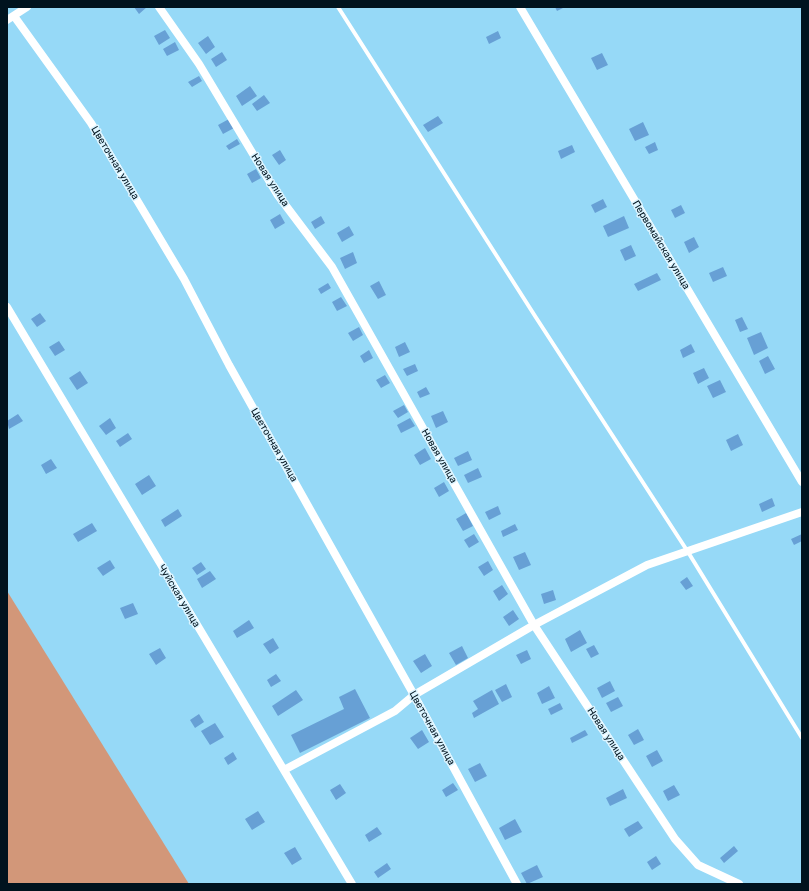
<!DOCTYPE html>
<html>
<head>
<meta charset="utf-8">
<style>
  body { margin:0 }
  #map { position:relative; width:809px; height:891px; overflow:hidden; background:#96d9f7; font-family:Rubik,sans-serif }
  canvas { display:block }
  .frame { position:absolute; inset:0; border:8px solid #00131e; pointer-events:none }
</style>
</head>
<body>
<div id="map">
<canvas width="809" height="891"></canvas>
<div class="frame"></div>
</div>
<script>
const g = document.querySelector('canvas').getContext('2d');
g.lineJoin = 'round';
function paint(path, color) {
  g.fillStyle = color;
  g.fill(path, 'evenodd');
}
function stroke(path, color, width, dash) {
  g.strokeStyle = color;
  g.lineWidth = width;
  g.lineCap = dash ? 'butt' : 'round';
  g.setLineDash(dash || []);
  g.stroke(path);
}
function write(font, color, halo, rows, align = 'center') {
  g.font = font + ' Rubik,sans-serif';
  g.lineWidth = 3;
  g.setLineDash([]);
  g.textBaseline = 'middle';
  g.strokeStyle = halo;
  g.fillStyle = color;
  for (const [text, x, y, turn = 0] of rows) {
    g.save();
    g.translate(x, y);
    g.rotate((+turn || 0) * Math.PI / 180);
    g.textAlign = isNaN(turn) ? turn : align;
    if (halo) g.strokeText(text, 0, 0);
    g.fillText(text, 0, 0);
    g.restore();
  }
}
paint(new Path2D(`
  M7,591L189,884H7Z`), '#d29779');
paint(new Path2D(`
  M134,7H147L139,14Z
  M555,7H565L557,11Z
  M165,30L170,38L159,45L154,36Z
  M498,31L501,38L489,44L486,37Z
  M208,36L215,47L206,54L198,43Z
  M175,42L179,50L167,56L163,49Z
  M222,52L227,60L216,67L211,59Z
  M602,53L608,65L597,70L591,58Z
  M199,76L202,81L192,87L188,82Z
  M250,86L257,96L242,106L236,96Z
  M264,95L270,103L257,111L252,104Z
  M438,116L443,123L428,132L423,125Z
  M229,119L234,128L223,134L218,125Z
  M643,122L649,135L635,141L629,129Z
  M237,139L240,144L229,150L226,146Z
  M655,142L658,150L649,154L645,147Z
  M572,145L575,152L561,159L558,151Z
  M280,150L286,160L279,165L272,155Z
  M256,169L261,178L252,183L247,174Z
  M603,199L607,207L595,213L591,205Z
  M681,205L685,213L675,218L671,210Z
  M280,214L285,223L275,229L270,220Z
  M321,216L325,223L315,229L311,222Z
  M624,216L629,228L608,237L603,226Z
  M349,226L354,235L342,242L337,233Z
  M694,237L699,247L689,253L684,242Z
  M631,245L636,256L625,261L620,250Z
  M353,252L357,263L345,269L340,258Z
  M723,267L727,276L713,282L709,273Z
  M657,273L661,280L638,291L634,284Z
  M379,281L386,295L378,299L370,286Z
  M328,283L331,288L321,294L318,289Z
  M341,297L347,306L337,311L332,302Z
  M40,313L46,321L37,327L31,319Z
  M742,317L748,329L740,332L735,320Z
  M359,327L363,335L353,341L348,333Z
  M761,332L768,348L754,355L747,338Z
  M59,341L65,350L55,356L49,347Z
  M405,342L410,352L399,357L395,347Z
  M691,344L695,352L683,358L680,350Z
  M369,350L373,358L364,363L360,356Z
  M768,356L775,369L765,374L759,361Z
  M415,364L418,371L407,376L403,369Z
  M704,368L709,378L698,384L693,373Z
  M80,371L88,383L77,390L69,378Z
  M385,375L390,383L381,388L376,380Z
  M720,380L726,392L713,398L707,386Z
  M426,387L430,394L420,398L417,392Z
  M404,405L408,412L398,418L393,411Z
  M443,411L448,422L436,428L431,416Z
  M18,414L23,421L9,429L7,421Z
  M110,418L116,428L106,435L99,426Z
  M410,418L415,426L401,433L397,425Z
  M128,433L132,439L120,447L116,441Z
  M738,434L743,445L731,451L726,440Z
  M425,448L431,459L420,465L414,455Z
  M468,451L472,460L458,466L454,458Z
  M51,459L57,468L46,474L41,465Z
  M478,468L482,477L468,483L464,475Z
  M149,475L156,486L142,495L135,484Z
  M444,482L449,491L439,497L434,488Z
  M772,498L775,506L762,512L759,504Z
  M498,506L501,514L489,520L485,512Z
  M178,509L182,516L165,527L161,520Z
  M466,513L473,526L463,531L456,519Z
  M92,523L97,531L78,542L73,534Z
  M515,524L518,530L503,537L501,531Z
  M474,534L479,542L469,548L464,540Z
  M802,534V541L794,545L791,539Z
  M525,552L531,565L519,570L513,557Z
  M110,560L115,568L103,576L97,568Z
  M488,561L493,570L484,576L478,567Z
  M201,562L206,569L197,575L192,568Z
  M210,571L216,579L202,588L197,579Z
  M687,577L693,586L686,590L680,582Z
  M502,585L508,594L499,601L493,591Z
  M553,590L556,600L544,604L541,594Z
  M133,603L138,614L125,619L120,608Z
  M513,610L519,619L509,626L503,617Z
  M249,620L254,628L237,638L233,631Z
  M580,630L587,643L571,652L565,639Z
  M273,638L279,648L270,654L263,644Z
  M594,645L599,654L591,658L586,649Z
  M462,646L468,658L456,665L449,653Z
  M160,648L166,658L156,665L149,654Z
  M527,650L531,659L521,664L516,655Z
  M425,654L432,666L421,673L413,661Z
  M276,674L281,681L271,687L267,680Z
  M610,681L615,691L602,698L597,688Z
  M506,684L512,697L502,702L495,690Z
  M549,686L555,698L542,704L537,693Z
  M355,689L370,718L300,753L291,735L344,709L339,697Z
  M296,690L303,700L278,716L272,706Z
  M492,690L499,704L474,718L472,713L478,709L473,701Z
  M618,697L623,706L611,712L606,703Z
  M560,703L563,709L551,715L548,709Z
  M199,714L204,722L195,728L190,720Z
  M215,723L224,737L210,745L201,731Z
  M638,729L644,740L634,745L628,735Z
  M422,730L429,742L418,749L410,738Z
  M585,730L588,735L572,743L570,738Z
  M657,750L663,761L652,767L646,756Z
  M233,752L237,759L228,765L224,758Z
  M480,763L487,776L475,782L468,769Z
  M453,783L458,790L446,797L442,790Z
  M340,784L346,793L336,800L330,790Z
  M674,785L680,795L668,801L663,791Z
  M623,789L627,798L610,806L606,798Z
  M258,811L265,822L252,830L245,819Z
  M515,819L522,832L505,840L499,828Z
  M638,821L643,828L629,837L624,829Z
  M377,827L382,834L369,842L365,835Z
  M734,846L738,851L724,863L720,858Z
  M295,847L302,859L292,865L284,853Z
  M656,856L661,864L652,870L647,862Z
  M387,863L391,869L378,878L374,872Z
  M537,865L543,877L527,884L521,873Z`), '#67a0d5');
stroke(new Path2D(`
  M338,7L535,316L688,552L802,738`), '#fff', 4);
stroke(new Path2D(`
  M159,7L199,64L277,194L332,267L534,625L675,839L698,865L739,884
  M520,7L802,482
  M14,16L91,123L184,279L229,365L414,695L517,884
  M7,20L27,7
  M7,307L352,884
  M284,770L395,711L414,695L534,625L647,565L802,512`), '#fff', 8);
write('10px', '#00131e', '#dbf4ff', [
  ["Цветочная улица",115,163,59],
  ["Новая улица",270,180,57],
  ["Первомайская улица",661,245,59],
  ["Цветочная улица",274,445,60],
  ["Новая улица",439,456,60],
  ["Чуйская улица",179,596,59],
  ["Цветочная улица",432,728,61],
  ["Новая улица",606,734,57]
]);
</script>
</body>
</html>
